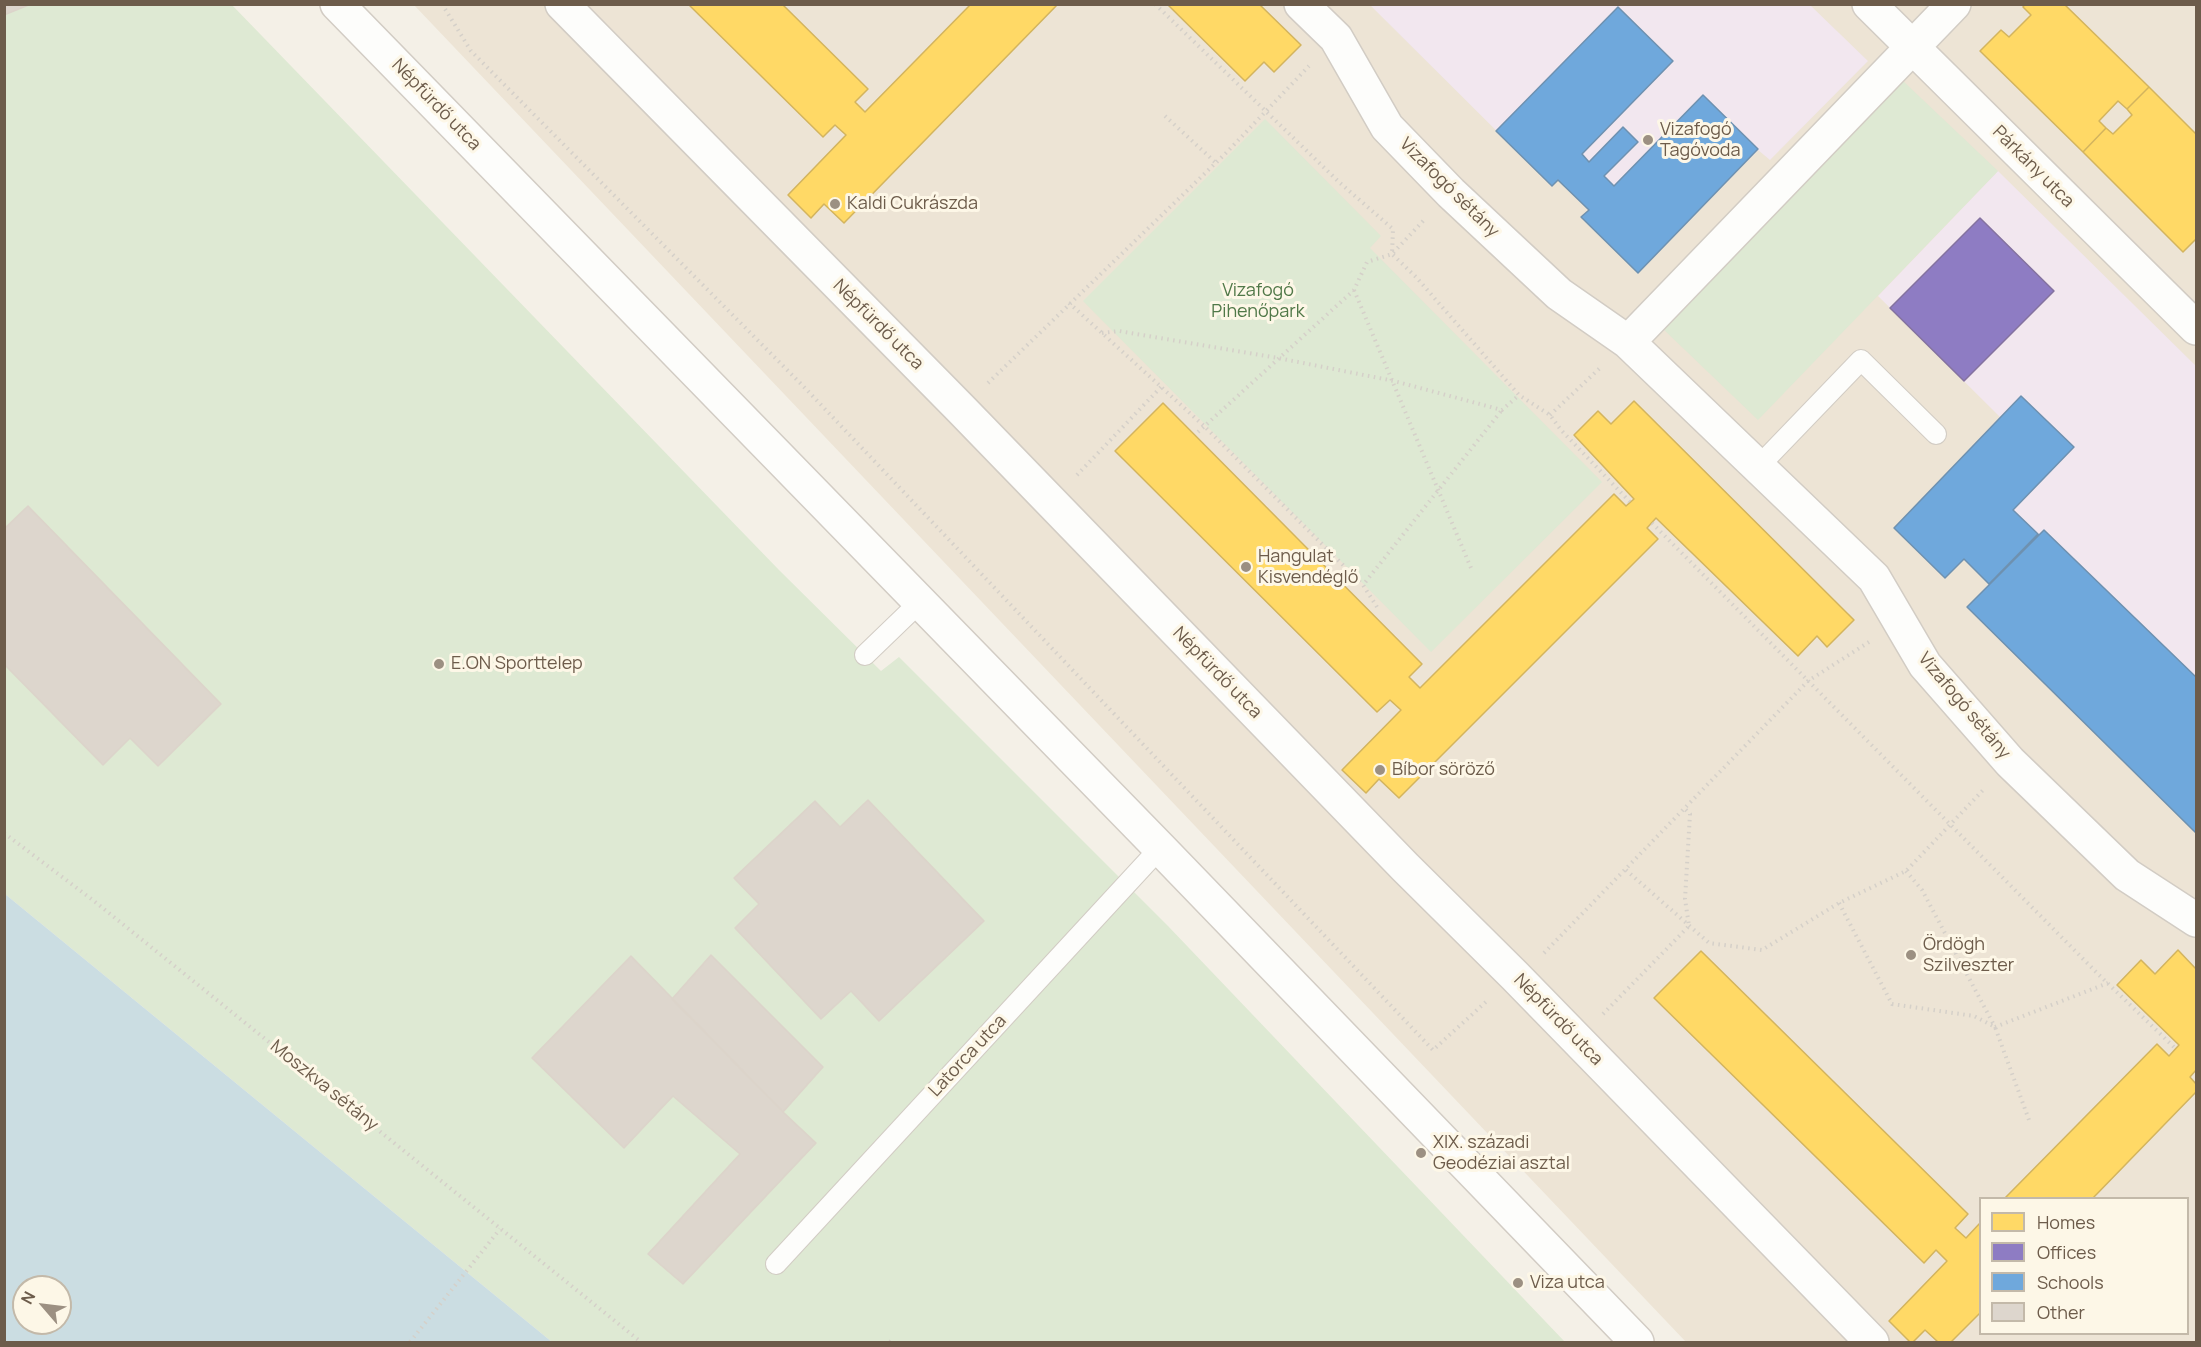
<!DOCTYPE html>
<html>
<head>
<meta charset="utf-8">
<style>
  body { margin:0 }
  #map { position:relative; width:2201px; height:1347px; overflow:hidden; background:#f4f0e7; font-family:Manrope,sans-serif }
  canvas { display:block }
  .frame { position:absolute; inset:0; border:6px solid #6d5c4b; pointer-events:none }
  .legend { position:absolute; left:1979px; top:1197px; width:210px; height:138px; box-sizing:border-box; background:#fdf7e7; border:2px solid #c3b9a9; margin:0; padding:8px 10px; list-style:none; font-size:18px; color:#6d5c4b }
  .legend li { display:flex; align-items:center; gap:12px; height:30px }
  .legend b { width:30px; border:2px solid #c3b9a9 }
  .north { position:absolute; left:12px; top:1275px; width:60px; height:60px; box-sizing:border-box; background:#fdf7e7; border:2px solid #c3b9a9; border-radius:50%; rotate:298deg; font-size:16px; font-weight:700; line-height:24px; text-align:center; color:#6d5c4b }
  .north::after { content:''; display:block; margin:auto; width:21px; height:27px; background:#9c9082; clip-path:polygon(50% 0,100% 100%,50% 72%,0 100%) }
</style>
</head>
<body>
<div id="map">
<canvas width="2201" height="1347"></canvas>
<div class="frame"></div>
<ul class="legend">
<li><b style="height:16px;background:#ffd966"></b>Homes</li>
<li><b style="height:16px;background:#8e7cc3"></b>Offices</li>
<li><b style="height:16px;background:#6fa8dc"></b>Schools</li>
<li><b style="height:16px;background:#ddd6cd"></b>Other</li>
</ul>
<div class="north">N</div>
</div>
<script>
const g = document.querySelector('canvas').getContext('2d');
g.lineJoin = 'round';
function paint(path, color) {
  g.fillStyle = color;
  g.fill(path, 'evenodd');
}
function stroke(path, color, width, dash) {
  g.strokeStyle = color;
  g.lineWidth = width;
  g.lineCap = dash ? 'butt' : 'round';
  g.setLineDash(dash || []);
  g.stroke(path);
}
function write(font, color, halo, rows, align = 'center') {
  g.font = font + ' Manrope,sans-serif';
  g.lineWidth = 6;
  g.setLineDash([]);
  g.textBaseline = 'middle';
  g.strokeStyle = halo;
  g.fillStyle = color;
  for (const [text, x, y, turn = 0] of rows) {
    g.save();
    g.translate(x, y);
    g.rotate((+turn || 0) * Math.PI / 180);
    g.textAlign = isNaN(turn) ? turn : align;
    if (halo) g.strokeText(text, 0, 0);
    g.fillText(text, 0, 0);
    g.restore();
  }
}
paint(new Path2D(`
  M414,5H2196V1342H1686ZM1980,1198H2188V1334H1980Z`), '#ede4d5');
paint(new Path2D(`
  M1370,5H1810L1868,61L1770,160L1758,150L1638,273L1581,217L1589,210L1558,180L1552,186Z
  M1998,171L2196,366V833L1967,607L1989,584L1964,559L1945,578L1894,528L2000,417L1878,296Z`), '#f2e7ef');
paint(new Path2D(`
  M5,5H232L779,570L881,671L899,657L1168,926L1565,1342H552L5,894Z
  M1902,80L1998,171L1758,420L1661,327Z
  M1265,119L1381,236L1370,248L1602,482L1431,652L1083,301Z`), '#dee9d3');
paint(new Path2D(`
  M5,894L552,1342H5ZM24,1287H60V1323H24Z`), '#cbdde2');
const homes = new Path2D(`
  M688,4H782L868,89L855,102L865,112L971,4H1058L844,223L824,204L811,218L788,195L846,135L835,125L823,137Z
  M1167,4H1259L1301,45L1274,72L1264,62L1245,81Z
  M2025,4H2064L2149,87L2127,109L2118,101L2099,121L2106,128L2083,152L1980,51L2001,30L2009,37L2031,15L2023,7Z
  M2149,87L2196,134V239L2183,252L2083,152L2106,128L2113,134L2132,115L2127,109Z
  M1634,401L1854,620L1827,647L1817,636L1798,656L1656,518L1647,528L1658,539L1399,798L1379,779L1366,793L1342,770L1401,710L1390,700L1377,712L1115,451L1163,403L1422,664L1409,677L1420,688L1614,494L1626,506L1634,499L1574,435L1598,411L1611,424Z
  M2178,950L2196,969V1070L2190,1077L2196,1084V1092L2093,1198H2005L2157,1044L2169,1056L2179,1045L2117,985L2141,960L2155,974Z
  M1701,951L1968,1214L1955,1228L1966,1238L1980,1223V1313L1951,1342H1938L1925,1330L1913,1342H1910L1889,1321L1947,1261L1936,1250L1924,1263L1654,998Z`);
paint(homes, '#ffd966');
stroke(homes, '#d3b45e', 1.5);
const offices = new Path2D(`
  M1980,218L2054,291L1964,381L1890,308Z`);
paint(offices, '#8e7cc3');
stroke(offices, '#84729f', 1.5);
const schools = new Path2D(`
  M1618,7L1673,61L1582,154L1589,162L1623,127L1638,142L1604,176L1614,186L1703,95L1758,149L1638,273L1581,217L1589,210L1558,180L1552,186L1496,131Z
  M2021,396L2074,447L2013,510L2038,534L1989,584L1964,559L1945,578L1894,528Z
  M2044,530L2196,677V833L1967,607Z`);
paint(schools, '#6fa8dc');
stroke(schools, '#6e91b0', 1.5);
const building = new Path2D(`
  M4,4H31L4,15Z
  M28,506L221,704L158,766L130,738L103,765L4,664V529Z
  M868,800L984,921L879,1021L851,991L821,1019L735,928L759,904L734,878L815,801L840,827Z
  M711,955L823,1067L783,1112L672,999Z
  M631,956L783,1112L816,1143L683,1284L648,1254L740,1154L673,1096L624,1148L532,1058Z`);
paint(building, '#ddd6cd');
stroke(building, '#dcd4ca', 1.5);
const service = new Path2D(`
  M1758,467L1861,360L1936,434
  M865,655L920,602
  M776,1264L1160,848`);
const minor = new Path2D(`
  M562,4L961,409L1405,867L1515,976L1872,1342
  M1301,4L1336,38L1387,127L1451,193L1559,294L1628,342L1874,578L1925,665L2010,762L2127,875L2196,920
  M1869,4L2196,328
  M1628,342L1954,4`);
const tertiary = new Path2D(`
  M337,4L1160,848L1637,1342`);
stroke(service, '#d2ccc4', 22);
stroke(minor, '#d2ccc4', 36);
stroke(tertiary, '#d2ccc4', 36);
stroke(new Path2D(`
  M442,4L471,51L806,389L1433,1050L1488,1000
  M1155,4L1340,183L1393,229L1392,254L1416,277L1519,395L1550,415L1561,430L1630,502
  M1165,116L1215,162
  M1354,290L1471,568
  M1069,303L1204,426L1363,585
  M1102,333L1119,331L1278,358L1394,381L1502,410L1519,395
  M988,383L1227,152L1309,66
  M1550,415L1600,368
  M1198,432L1354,290L1367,262L1392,254L1425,219
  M1077,475L1161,387
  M1652,523L2098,974L2176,1049
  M1377,607L1363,585L1502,410
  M4,833L94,901L641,1342
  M1626,870L1709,943L1762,950L1839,903L1906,871L1985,788
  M1906,871L1922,890L1995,1027L2108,983
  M1839,903L1892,1004L1974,1016L1995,1027L2029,1120
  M1544,953L1808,681L1869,642
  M1603,1014L1689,926L1685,899L1690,814L1685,809
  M410,1342L500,1229
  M890,1342L893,1339`), '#d5d0c9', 4, [1.5, 4.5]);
stroke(service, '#fdfdfb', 20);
stroke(minor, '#fdfdfb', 33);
stroke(tertiary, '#fdfdfb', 33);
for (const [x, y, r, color] of [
  [1648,140,6,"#9c9082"],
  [835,204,6,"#9c9082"],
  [1246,567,6,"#9c9082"],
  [439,664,6,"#9c9082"],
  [1380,770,6,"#9c9082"],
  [1911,955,6,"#9c9082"],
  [1421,1153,6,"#9c9082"],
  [1518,1283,6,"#9c9082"]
]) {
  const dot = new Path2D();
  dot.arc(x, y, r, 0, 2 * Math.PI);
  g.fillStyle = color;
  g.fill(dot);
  stroke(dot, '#fdf7e7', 2);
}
write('18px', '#6d5c4b', '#fdf7e7', [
  ["Népfürdő utca",436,105,46],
  ["Párkány utca",2033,167,45],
  ["Vizafogó sétány",1449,188,45],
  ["Népfürdő utca",878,325,45],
  ["Népfürdő utca",1217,673,46],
  ["Vizafogó sétány",1964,706,50],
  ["Népfürdő utca",1558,1020,46],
  ["Latorca utca",968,1056,-47],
  ["Moszkva sétány",324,1086,39]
]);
write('18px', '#6d5c4b', '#fdf7e7', [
  ["Vizafogó",1660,130],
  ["Tagóvoda",1660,151],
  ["Kaldi Cukrászda",847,204],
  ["Hangulat",1258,557],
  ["Kisvendéglő",1258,578],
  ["E.ON Sporttelep",451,664],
  ["Bíbor söröző",1392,770],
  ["Ördögh",1923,945],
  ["Szilveszter",1923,966],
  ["XIX. századi",1433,1143],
  ["Geodéziai asztal",1433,1164],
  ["Viza utca",1530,1283]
], 'left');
write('18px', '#507848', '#fdf7e7', [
  ["Vizafogó",1258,291],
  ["Pihenőpark",1258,312]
]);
</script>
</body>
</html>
